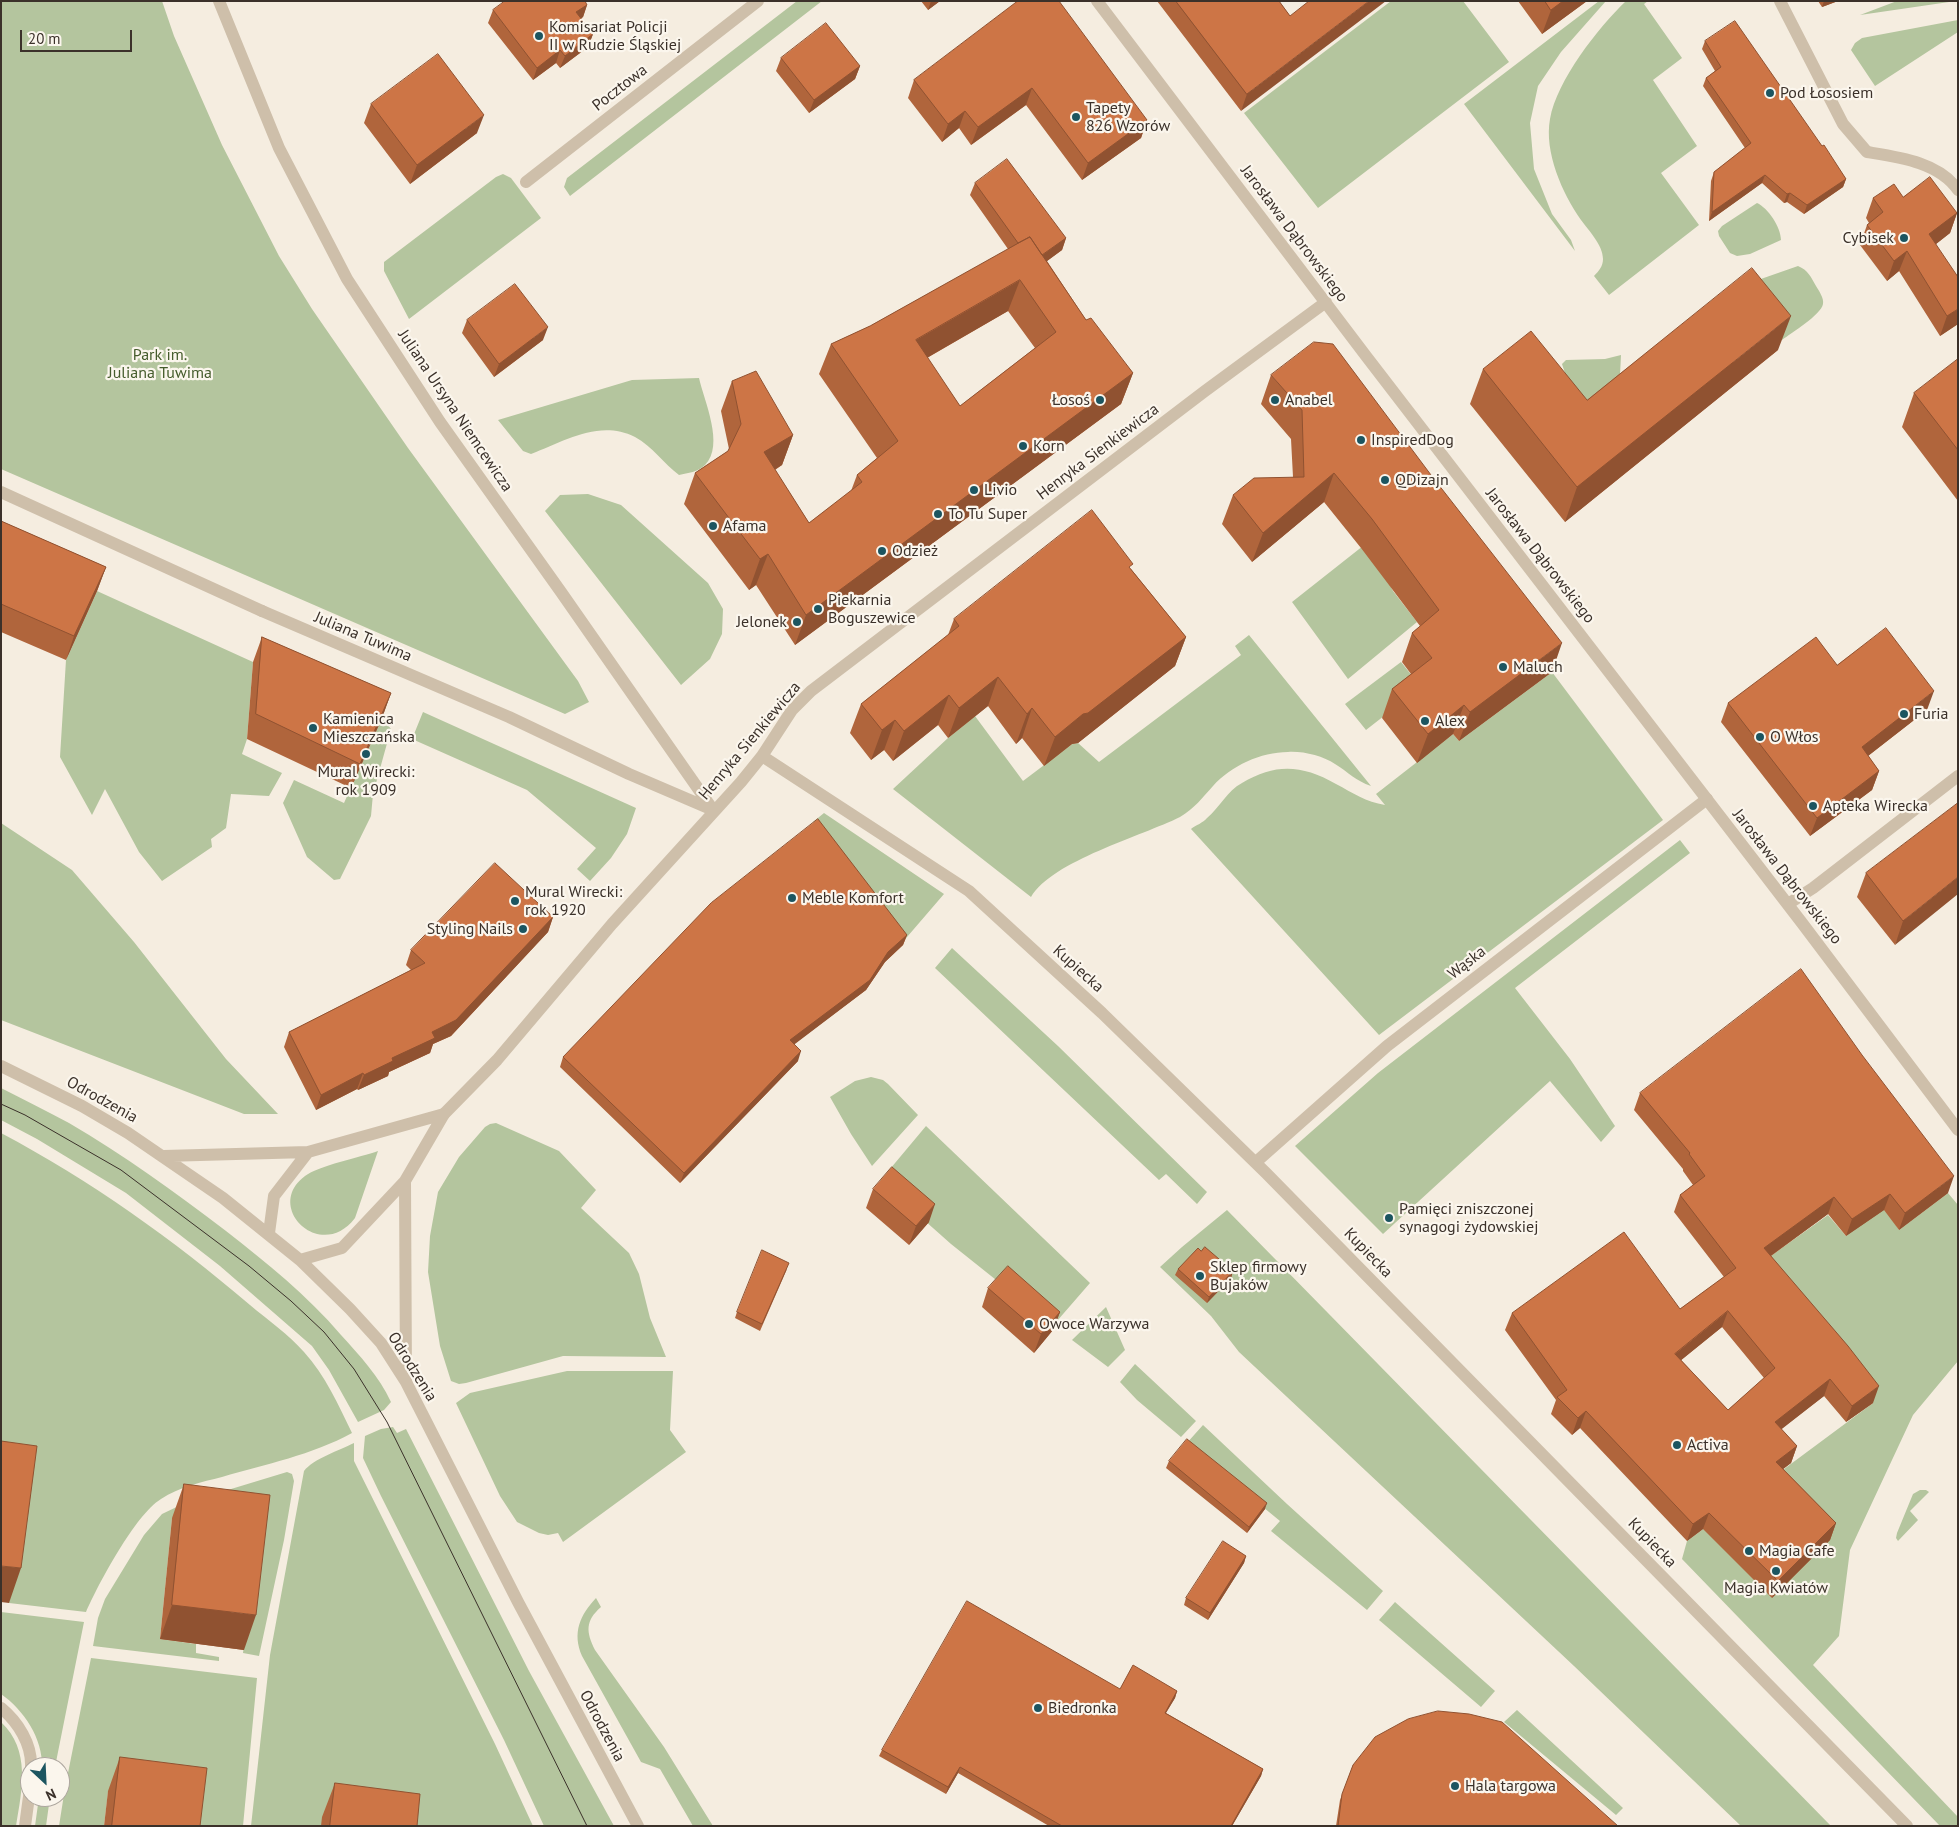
<!DOCTYPE html>
<html>
<head>
<meta charset="utf-8">
<style>
  body { margin:0 }
  #map { position:relative; width:1959px; height:1827px; overflow:hidden; background:#f5ede0; font-family:"PT Sans",sans-serif }
  canvas { display:block }
  .frame { position:absolute; inset:0; border:2px solid #3b312a; pointer-events:none }
  .north { position:absolute; left:20px; top:1757px; width:50px; height:50px; box-sizing:border-box; background:#fbf6ed; border:1px solid #aea79f; border-radius:50%; rotate:155deg; font-size:14px; font-weight:700; line-height:20px; text-align:center; color:#3b312a }
  .north::after { content:''; display:block; margin:auto; width:18px; height:22px; background:#1c5560; clip-path:polygon(50% 0,100% 100%,50% 72%,0 100%) }
  .scale { position:absolute; left:20px; top:30px; width:112px; height:22px; box-sizing:border-box; border:2px solid #3b312a; border-top:0; padding-left:6px; font-size:15px; line-height:18px; white-space:nowrap; color:#3b312a; -webkit-text-stroke:4px #fbf6ed; paint-order:stroke }
</style>
</head>
<body>
<div id="map">
<canvas width="1959" height="1827"></canvas>
<div class="frame"></div>
<div class="north">N</div>
<div class="scale">20 m</div>
</div>
<script>
const g = document.querySelector('canvas').getContext('2d');
g.lineJoin = 'round';
function paint(path, color) {
  g.fillStyle = color;
  g.fill(path, 'evenodd');
}
function stroke(path, color, width, dash) {
  g.strokeStyle = color;
  g.lineWidth = width;
  g.lineCap = dash ? 'butt' : 'round';
  g.setLineDash(dash || []);
  g.stroke(path);
}
function write(font, color, halo, rows, align = 'center') {
  g.font = font + ' "PT Sans",sans-serif';
  g.lineWidth = 4.5;
  g.setLineDash([]);
  g.textBaseline = 'middle';
  g.strokeStyle = halo;
  g.fillStyle = color;
  for (const [text, x, y, turn = 0] of rows) {
    g.save();
    g.translate(x, y);
    g.rotate((+turn || 0) * Math.PI / 180);
    g.textAlign = isNaN(turn) ? turn : align;
    if (halo) g.strokeText(text, 0, 0);
    g.fillText(text, 0, 0);
    g.restore();
  }
}
paint(new Path2D(`
  M1,1H162L174,36L222,145L279,256L312,309L408,448L578,681L589,702L565,714L1,469Z
  M797,1H822L570,196L564,187L567,178Z
  M1391,1H1463L1509,62L1318,208L1244,113Z
  M1599,1H1606L1561,52L1538,86L1530,123L1534,169L1552,214L1571,240L1575,251L1464,104Z
  M1626,1H1648L1644,4L1682,58L1653,80L1697,146L1661,173L1699,225L1609,295L1594,276C1599,271 1603,266 1603,259C1603,245 1589,231 1581,220C1562,193 1544,152 1550,119C1557,80 1598,28 1626,1Z
  M1897,1H1956L1860,15Z
  M1958,20V32L1875,86L1851,50L1855,43L1862,38Z
  M503,174L511,178L541,218L409,319L384,271V262L496,177Z
  M1757,203C1768,208 1781,227 1781,240L1750,254L1737,256L1730,253L1719,236L1718,231L1722,226Z
  M1798,266C1808,270 1811,277 1816,286C1819,291 1824,298 1823,304C1821,315 1791,333 1782,340L1758,280Z
  M1621,355L1620,375L1579,415L1562,364L1566,360L1605,359Z
  M699,378C704,401 725,445 705,465C698,472 688,473 679,475C664,464 652,446 635,437C598,419 564,442 531,454L523,451L498,420L632,380Z
  M588,494L621,505L708,583L723,609L722,634L710,659L681,685L545,511L560,495Z
  M1368,542L1393,591L1417,622L1348,679L1292,602Z
  M97,591L253,662L247,739L242,754L282,773L269,796L231,794L226,828L211,839L212,847L162,881L139,852L105,789L92,815L60,757L66,660Z
  M1249,635L1371,786C1356,781 1348,772 1335,764C1323,756 1303,751 1288,752C1261,752 1231,766 1213,786C1203,797 1194,809 1180,817C1142,836 1052,861 1031,897L893,789L948,738L975,716L1023,781L1072,744L1078,743L1099,762L1241,655L1235,646Z
  M1401,662L1421,687L1366,730L1345,704Z
  M1552,672L1663,820L1379,1035L1191,829C1196,825 1203,823 1207,818C1220,807 1227,791 1242,783C1276,763 1302,765 1336,784C1353,793 1366,802 1385,805L1376,794L1453,734L1459,741Z
  M423,712L636,808L627,834L611,858L590,881L577,869L596,848L527,790L412,739Z
  M382,718L391,729L373,794L371,816L340,879L334,880L307,857L283,803L294,780L344,803Z
  M824,813L944,894L901,944L813,822Z
  M1,823L72,870L134,942L226,1059L278,1114H244L1,1020Z
  M1680,840L1690,853L1515,988L1570,1059L1615,1126L1601,1142L1550,1081L1383,1234L1295,1146L1378,1073Z
  M952,948L1058,1046L1207,1192L1197,1204L1166,1174L1159,1180L935,968Z
  M871,1077L883,1080L888,1084L918,1115L872,1166L851,1134L830,1097L855,1081Z
  M1,1088C24,1100 47,1111 69,1123C124,1155 175,1192 226,1231C267,1263 307,1295 341,1335C360,1356 379,1376 391,1402L384,1410L358,1422L329,1370L312,1346L220,1266L126,1193L37,1139L1,1120Z
  M496,1123L559,1151L596,1190L581,1208L629,1253L639,1274L650,1318L666,1357L563,1356L466,1383L459,1384L451,1381L440,1346L428,1272L430,1236L438,1192L459,1157L485,1127L490,1124Z
  M926,1126L1090,1283L1057,1321L1050,1323L951,1244L880,1181Z
  M1,1133C91,1181 173,1239 250,1305C268,1320 289,1335 304,1352C325,1375 339,1406 352,1433C312,1455 266,1464 222,1477C202,1482 179,1487 161,1499C135,1515 99,1583 86,1612L9,1603L1,1477Z
  M378,1151L355,1218C321,1263 263,1207 305,1176C318,1166 361,1157 378,1151Z
  M1948,1193L1958,1205V1361L1913,1415L1850,1550L1839,1636L1813,1665L1958,1817V1826H1940L1682,1559L1687,1541L1873,1403L1758,1265L1828,1215L1846,1236L1882,1203L1899,1230Z
  M1227,1210L1831,1826H1741L1574,1666L1239,1352L1211,1316L1160,1267L1182,1247Z
  M1106,1307L1125,1350L1108,1367L1072,1340Z
  M1135,1364L1196,1421L1181,1437L1137,1400L1120,1382Z
  M567,1371H673L670,1430L686,1452L563,1542L558,1533L548,1535L539,1533L517,1522L500,1496L456,1403L470,1393Z
  M1203,1425L1287,1504L1383,1591L1367,1610L1271,1531L1280,1521L1186,1444Z
  M393,1427L397,1433L406,1429L529,1671L614,1826H544L504,1740L381,1496L363,1458L365,1436L381,1429Z
  M354,1443V1461L495,1744L533,1826H251L270,1655L304,1471C313,1459 340,1450 354,1443Z
  M287,1472L292,1474L294,1481L284,1540L259,1656L243,1653L258,1530L172,1518L160,1639L196,1644V1653L219,1657V1661L93,1646L98,1618L105,1599L144,1535L162,1514L185,1503Z
  M1920,1490H1926L1929,1492L1910,1511L1918,1520L1898,1541L1896,1538L1897,1533L1913,1494Z
  M596,1598L601,1607C585,1621 586,1632 595,1650L664,1747L713,1826H693L660,1769L641,1762L582,1656C572,1633 580,1615 596,1598Z
  M1395,1602L1495,1691L1481,1707L1379,1620Z
  M1,1612L84,1622L55,1767H42C43,1739 24,1710 1,1694Z
  M91,1658L257,1678L243,1826H191L108,1792L104,1826H59L65,1788Z
  M1517,1710L1623,1808L1616,1815L1504,1722Z
  M1,1722C31,1750 22,1790 16,1826H1Z
  M39,1797H50L46,1826H35Z`), '#b4c59e');
stroke(new Path2D(`
  M1780,1L1843,124L1867,152C1898,157 1939,162 1958,190
  M1,492L262,611`), '#cebfaa', 12);
stroke(new Path2D(`
  M1256,1162L1387,1046L1707,799`), '#cebfaa', 12);
stroke(new Path2D(`
  M219,1L279,148L347,279L440,422L561,592L713,810
  M1097,1L1366,356L1802,923L1958,1130
  M526,182L758,1
  M262,611L509,717L629,774L713,810
  M762,756L969,891L1102,1013L1266,1173L1907,1826
  M1788,904L1813,888L1958,776
  M444,1114L497,1060L612,924L741,782L762,756L792,710L811,691L1205,391L1326,302
  M1,1708C18,1722 32,1744 31,1767
  M25,1826L30,1789`), '#cebfaa', 12);
stroke(new Path2D(`
  M1,1066L82,1106L128,1133L223,1198L300,1260L350,1309L381,1343L406,1382L518,1602L638,1826
  M164,1156L308,1152L444,1114
  M405,1181L406,1382
  M269,1233L274,1196L308,1152
  M300,1260L342,1248L405,1181L444,1114`), '#cebfaa', 12);
stroke(new Path2D(`
  M1,1104L25,1115L121,1170L249,1266L291,1301L324,1332L354,1369L387,1422L587,1826`), '#3b312a', 1);
paint(new Path2D(`
  M921,1H940L928,10Z
  M1018,1L1147,120L1141,138L1082,180L1026,105L971,145L959,128L942,142L908,98L914,80Z
  M1157,1H1279L1290,16L1241,111Z
  M1518,1H1587L1542,34Z
  M1818,1H1838L1822,7Z
  M587,5L583,17L581,18L593,34L588,47L560,68L556,63L533,80L488,23L493,10Z
  M1705,41L1822,146L1846,179L1843,187L1804,214L1787,202L1784,203L1762,183L1709,221L1711,181L1714,172L1745,148L1703,86L1706,78L1715,71L1702,49Z
  M781,58L860,66L855,79L809,113L776,71Z
  M371,104L477,133L410,184L364,123Z
  M975,183L1066,238L1062,250L1047,261L1086,320L1133,373L1121,404L795,645L756,585L749,590L684,504L695,473L728,451L729,449L721,411L732,381L793,435L782,465L775,470L809,523L851,491L857,475L877,458L819,374L831,344L870,326L1008,249L970,195ZM1008,311L1035,348L960,406L927,358Z
  M1903,197L1957,213L1950,233L1936,244L1958,324L1940,336L1899,271L1887,281L1860,245L1867,225L1869,223L1866,218L1873,198Z
  M467,320L543,340L494,377L462,333Z
  M1778,350L1565,522L1470,404L1483,369L1587,400Z
  M1958,359V501L1902,427L1914,393Z
  M1271,375L1552,672L1459,741L1453,734L1417,763L1382,718L1392,689L1411,674L1402,662L1412,633L1420,626L1361,548L1324,502L1252,562L1222,524L1233,495L1293,477L1291,439L1261,404Z
  M1,521L106,567L97,591L66,660L1,632Z
  M1131,569L1186,637L1175,666L1078,743L1072,744L1044,766L1022,738L1016,744L988,706L948,738L938,725L893,761L884,750L871,760L850,733L861,704L948,635L954,619Z
  M262,637L391,693L382,718L351,788L247,739L253,662Z
  M1837,665L1927,710L1868,756L1879,771L1872,790L1810,836L1721,722L1728,703Z
  M1958,803L1895,945L1857,897L1866,873Z
  M553,917L548,932L451,1036L433,1044L430,1053L389,1072L388,1076L358,1090L357,1089L316,1110L284,1047L289,1032L411,970L406,965L411,950Z
  M907,935L903,945L885,962L866,990L794,1044L798,1061L680,1183L560,1067L563,1057Z
  M1640,1093L1948,1193L1899,1230L1884,1210L1846,1236L1828,1214L1771,1256L1873,1403L1846,1422L1824,1396L1781,1429L1797,1446L1791,1463L1783,1469L1836,1523L1830,1540L1772,1598L1703,1529L1687,1541L1580,1428L1572,1435L1551,1414L1556,1400L1505,1330L1512,1313L1680,1309L1724,1277L1674,1212L1680,1195L1693,1185L1683,1171V1169L1634,1110ZM1722,1327L1764,1378L1728,1410L1681,1360Z
  M873,1189L929,1222L909,1245L866,1208Z
  M1201,1251L1233,1271L1231,1278L1207,1303L1175,1275L1178,1269Z
  M787,1269L760,1331L735,1318L737,1312Z
  M988,1288L1060,1312L1053,1330L1034,1353L982,1307Z
  M1169,1461L1265,1509L1247,1533L1166,1468Z
  M184,1484L244,1650L160,1639L172,1518Z
  M1246,1556L1244,1563L1208,1620L1184,1605L1186,1598Z
  M1120,1689L1177,1691L1175,1698L1166,1713L1263,1769L1261,1776L1232,1826H1049L958,1773L946,1794L879,1756L882,1750Z
  M120,1757L200,1826H104L108,1791Z
  M1353,1765L1618,1826H1336L1340,1800Z
  M335,1783L417,1826H321L322,1817Z`), '#b0653c');
paint(new Path2D(`
  M931,1H940L928,10Z
  M1369,1H1386L1241,111L1247,94Z
  M1563,1H1587L1542,34L1551,10Z
  M1824,1H1838L1822,7Z
  M587,5L583,17L572,25L576,12Z
  M593,34L588,47L560,68L565,56Z
  M560,50L556,63L533,80L537,68Z
  M860,66L855,79L809,113L814,100Z
  M1032,88L1026,105L971,145L978,127Z
  M965,111L959,128L942,142L948,124Z
  M484,115L477,133L410,184L417,165Z
  M1147,120L1141,138L1082,180L1088,163Z
  M1765,175L1762,183L1709,221L1712,212Z
  M1846,179L1843,187L1804,214L1807,205Z
  M1790,193L1787,202L1784,203L1787,194Z
  M1957,213L1950,233L1922,255L1929,234Z
  M1066,238L1062,250L1028,275L1032,263Z
  M1907,251L1899,271L1887,281L1894,261Z
  M1020,280L1008,311L904,371L916,340Z
  M1958,309V324L1940,336L1947,316Z
  M1791,316L1778,350L1565,522L1577,487Z
  M548,327L543,340L494,377L499,364Z
  M1133,373L1121,404L795,645L806,615Z
  M793,435L782,465L753,483L764,452Z
  M1334,473L1324,502L1252,562L1263,533Z
  M768,554L756,585L749,590L760,559Z
  M106,567L97,591L66,660L74,636Z
  M1186,637L1175,666L1078,743L1072,744L1044,766L1055,737L1083,714Z
  M1562,643L1552,672L1459,741L1470,712Z
  M998,677L988,706L948,738L959,708Z
  M1934,691L1927,710L1855,766L1862,747Z
  M391,693L382,718L351,788L360,764Z
  M949,695L938,725L893,761L904,731Z
  M1464,705L1453,734L1417,763L1428,734Z
  M1032,708L1022,738L1016,744L1027,714Z
  M895,720L884,750L871,760L882,730Z
  M1879,771L1872,790L1810,836L1817,818Z
  M1958,877V894L1895,945L1903,921Z
  M553,917L548,932L451,1036L433,1044L430,1053L389,1072L388,1076L358,1090L364,1075L432,1032Z
  M907,935L903,945L885,962L866,990L787,1050L790,1040L888,952Z
  M801,1051L798,1061L680,1183L684,1173Z
  M363,1073L357,1089L316,1110L321,1095Z
  M1954,1176L1948,1193L1899,1230L1905,1213Z
  M1890,1194L1884,1210L1846,1236L1852,1219Z
  M1834,1197L1828,1214L1758,1265L1764,1248Z
  M935,1204L929,1222L909,1245L916,1226Z
  M1233,1271L1231,1278L1207,1303L1209,1297Z
  M1728,1311L1722,1327L1669,1370L1675,1354Z
  M1060,1312L1053,1330L1034,1353L1041,1334Z
  M1830,1379L1824,1396L1769,1439L1775,1422Z
  M1879,1386L1873,1403L1846,1422L1852,1406Z
  M1586,1411L1580,1428L1572,1435L1578,1418Z
  M1797,1446L1791,1463L1770,1479L1776,1462Z
  M1267,1503L1265,1509L1247,1533L1249,1527Z
  M1709,1513L1703,1529L1687,1541L1693,1524Z
  M1836,1523L1830,1540L1772,1598L1778,1581Z
  M1246,1556L1244,1563L1208,1620L1210,1613Z
  M1,1566L21,1568L9,1603L1,1602Z
  M172,1605L256,1615L244,1650L160,1639Z
  M1177,1691L1175,1698L1162,1719L1165,1713Z
  M960,1767L958,1773L946,1794L948,1787Z
  M1263,1769L1261,1776L1232,1826H1231Z`), '#905231');
const building = new Path2D(`
  M505,1H585L587,5L576,12L593,34L565,56L560,50L537,68L493,10Z
  M1018,1H1059L1147,120L1088,163L1032,88L978,127L965,111L948,124L914,80Z
  M1176,1H1279L1290,16L1309,1H1369L1247,94Z
  M1545,1H1563L1551,10Z
  M1735,21L1822,146L1824,145L1846,179L1807,205L1790,193L1787,194L1765,175L1712,212L1714,172L1751,143L1706,78L1721,67L1705,41Z
  M826,23L860,66L814,100L781,58Z
  M438,54L484,115L417,165L371,104Z
  M1007,159L1066,238L1042,255L1030,237L1018,243L975,183Z
  M1930,177L1957,213L1929,234L1958,277V309L1947,316L1907,251L1894,261L1867,225L1883,212L1873,198L1894,184L1903,197Z
  M1030,237L1086,320L1091,318L1133,373L806,615L768,554L760,559L695,473L728,451L741,424L732,381L756,371L793,435L764,452L809,523L862,482L857,475L898,441L831,344L870,326ZM1020,280L1056,332L960,406L916,340Z
  M1752,268L1791,316L1577,487L1483,369L1531,331L1587,400Z
  M515,284L548,327L499,364L467,320Z
  M1314,342L1333,344L1431,475L1562,643L1470,712L1464,705L1428,734L1392,689L1432,658L1412,633L1439,610L1372,519L1334,473L1263,533L1233,495L1254,478L1304,477L1302,410L1271,375Z
  M1958,359V450L1914,393Z
  M1092,510L1133,564L1129,567L1186,637L1088,713L1083,714L1055,737L1032,708L1027,714L998,677L959,708L949,695L904,731L895,720L882,730L861,704L959,626L954,619Z
  M1,521L106,567L74,636L1,604Z
  M1886,628L1934,691L1862,747L1879,771L1817,818L1728,703L1816,637L1837,665Z
  M262,637L391,693L360,764L256,714Z
  M1958,803V877L1903,921L1866,873Z
  M818,819L907,935L888,952L870,980L790,1040L801,1051L684,1173L563,1057L711,903Z
  M495,863L553,917L456,1020L432,1032L435,1038L392,1058L393,1061L364,1075L363,1073L321,1095L289,1032L425,963L411,950Z
  M1801,969L1862,1055L1954,1176L1905,1213L1890,1194L1852,1219L1834,1197L1764,1248L1848,1346L1879,1386L1852,1406L1830,1379L1775,1422L1797,1446L1776,1462L1836,1523L1778,1581L1709,1513L1693,1524L1586,1411L1578,1418L1557,1397L1567,1390L1512,1313L1624,1232L1680,1309L1736,1268L1680,1195L1705,1176L1689,1154L1690,1153L1640,1093ZM1728,1311L1775,1368L1728,1410L1675,1354Z
  M892,1167L935,1204L916,1226L873,1189Z
  M1205,1247L1233,1271L1209,1297L1178,1269L1198,1248L1201,1251Z
  M762,1250L789,1263L762,1324L737,1312Z
  M1008,1266L1060,1312L1041,1334L988,1288Z
  M1187,1439L1267,1503L1249,1527L1169,1461Z
  M1,1441L37,1446L21,1568L1,1566Z
  M184,1484L270,1495L256,1615L172,1605Z
  M1223,1541L1246,1556L1210,1613L1186,1598Z
  M967,1601L1120,1689L1133,1665L1177,1691L1165,1713L1263,1769L1231,1826H1062L960,1767L948,1787L882,1750Z
  M1438,1711L1469,1714L1502,1722L1618,1826H1338L1342,1794L1353,1765L1375,1737L1408,1719Z
  M120,1757L207,1768L200,1826H112Z
  M335,1783L420,1794L417,1826H330Z`);
paint(building, '#cd7546');
stroke(building, '#905231', 1);
for (const [x, y, r, color] of [
  [539,36,5,"#1c5560"],
  [1770,93,5,"#1c5560"],
  [1076,117,5,"#1c5560"],
  [1904,238,5,"#1c5560"],
  [1100,400,5,"#1c5560"],
  [1275,400,5,"#1c5560"],
  [1361,440,5,"#1c5560"],
  [1023,446,5,"#1c5560"],
  [1385,480,5,"#1c5560"],
  [974,490,5,"#1c5560"],
  [938,514,5,"#1c5560"],
  [713,526,5,"#1c5560"],
  [882,551,5,"#1c5560"],
  [818,609,5,"#1c5560"],
  [797,622,5,"#1c5560"],
  [1503,667,5,"#1c5560"],
  [1904,714,5,"#1c5560"],
  [1425,721,5,"#1c5560"],
  [313,728,5,"#1c5560"],
  [1760,737,5,"#1c5560"],
  [366,754,5,"#1c5560"],
  [1813,806,5,"#1c5560"],
  [792,898,5,"#1c5560"],
  [515,901,5,"#1c5560"],
  [523,929,5,"#1c5560"],
  [1389,1218,5,"#1c5560"],
  [1200,1276,5,"#1c5560"],
  [1029,1324,5,"#1c5560"],
  [1677,1445,5,"#1c5560"],
  [1749,1551,5,"#1c5560"],
  [1776,1571,5,"#1c5560"],
  [1038,1708,5,"#1c5560"],
  [1455,1786,5,"#1c5560"]
]) {
  const dot = new Path2D();
  dot.arc(x, y, r, 0, 2 * Math.PI);
  g.fillStyle = color;
  g.fill(dot);
  stroke(dot, '#fbf6ed', 2);
}
write('16px', '#3b312a', '#fbf6ed', [
  ["Komisariat Policji",549,27],
  ["II w Rudzie Śląskiej",549,45],
  ["Pod Łososiem",1780,93],
  ["Tapety",1086,108],
  ["826 Wzorów",1086,126],
  ["Cybisek",1894,238,"right"],
  ["Łosoś",1090,400,"right"],
  ["Anabel",1285,400],
  ["InspiredDog",1371,440],
  ["Korn",1033,446],
  ["QDizajn",1395,480],
  ["Livio",984,490],
  ["To Tu Super",948,514],
  ["Afama",723,526],
  ["Odzież",892,551],
  ["Piekarnia",828,600],
  ["Boguszewice",828,618],
  ["Jelonek",787,622,"right"],
  ["Maluch",1513,667],
  ["Furia",1914,714],
  ["Kamienica",323,719],
  ["Mieszczańska",323,737],
  ["Alex",1435,721],
  ["O Włos",1770,737],
  ["Mural Wirecki:",366,772,"center"],
  ["rok 1909",366,790,"center"],
  ["Apteka Wirecka",1823,806],
  ["Mural Wirecki:",525,892],
  ["rok 1920",525,910],
  ["Meble Komfort",802,898],
  ["Styling Nails",513,929,"right"],
  ["Pamięci zniszczonej",1399,1209],
  ["synagogi żydowskiej",1399,1227],
  ["Sklep firmowy",1210,1267],
  ["Bujaków",1210,1285],
  ["Owoce Warzywa",1039,1324],
  ["Activa",1687,1445],
  ["Magia Cafe",1759,1551],
  ["Magia Kwiatów",1776,1588,"center"],
  ["Biedronka",1048,1708],
  ["Hala targowa",1465,1786]
], 'left');
write('16px', '#3b312a', '#fbf6ed', [
  ["Pocztowa",620,88,-38],
  ["Jarosława Dąbrowskiego",1294,234,53],
  ["Juliana Ursyna Niemcewicza",455,411,56],
  ["Henryka Sienkiewicza",1098,452,-37],
  ["Jarosława Dąbrowskiego",1540,556,52],
  ["Juliana Tuwima",363,637,23],
  ["Henryka Sienkiewicza",750,741,-50],
  ["Jarosława Dąbrowskiego",1787,877,52],
  ["Wąska",1467,963,-38],
  ["Kupiecka",1078,969,42],
  ["Odrodzenia",102,1100,29],
  ["Kupiecka",1368,1253,46],
  ["Odrodzenia",412,1367,58],
  ["Kupiecka",1652,1543,46],
  ["Odrodzenia",602,1726,62]
]);
write('16px', '#455c2c', '#fbf6ed', [
  ["Park im.",160,355],
  ["Juliana Tuwima",160,373]
]);
</script>
</body>
</html>
